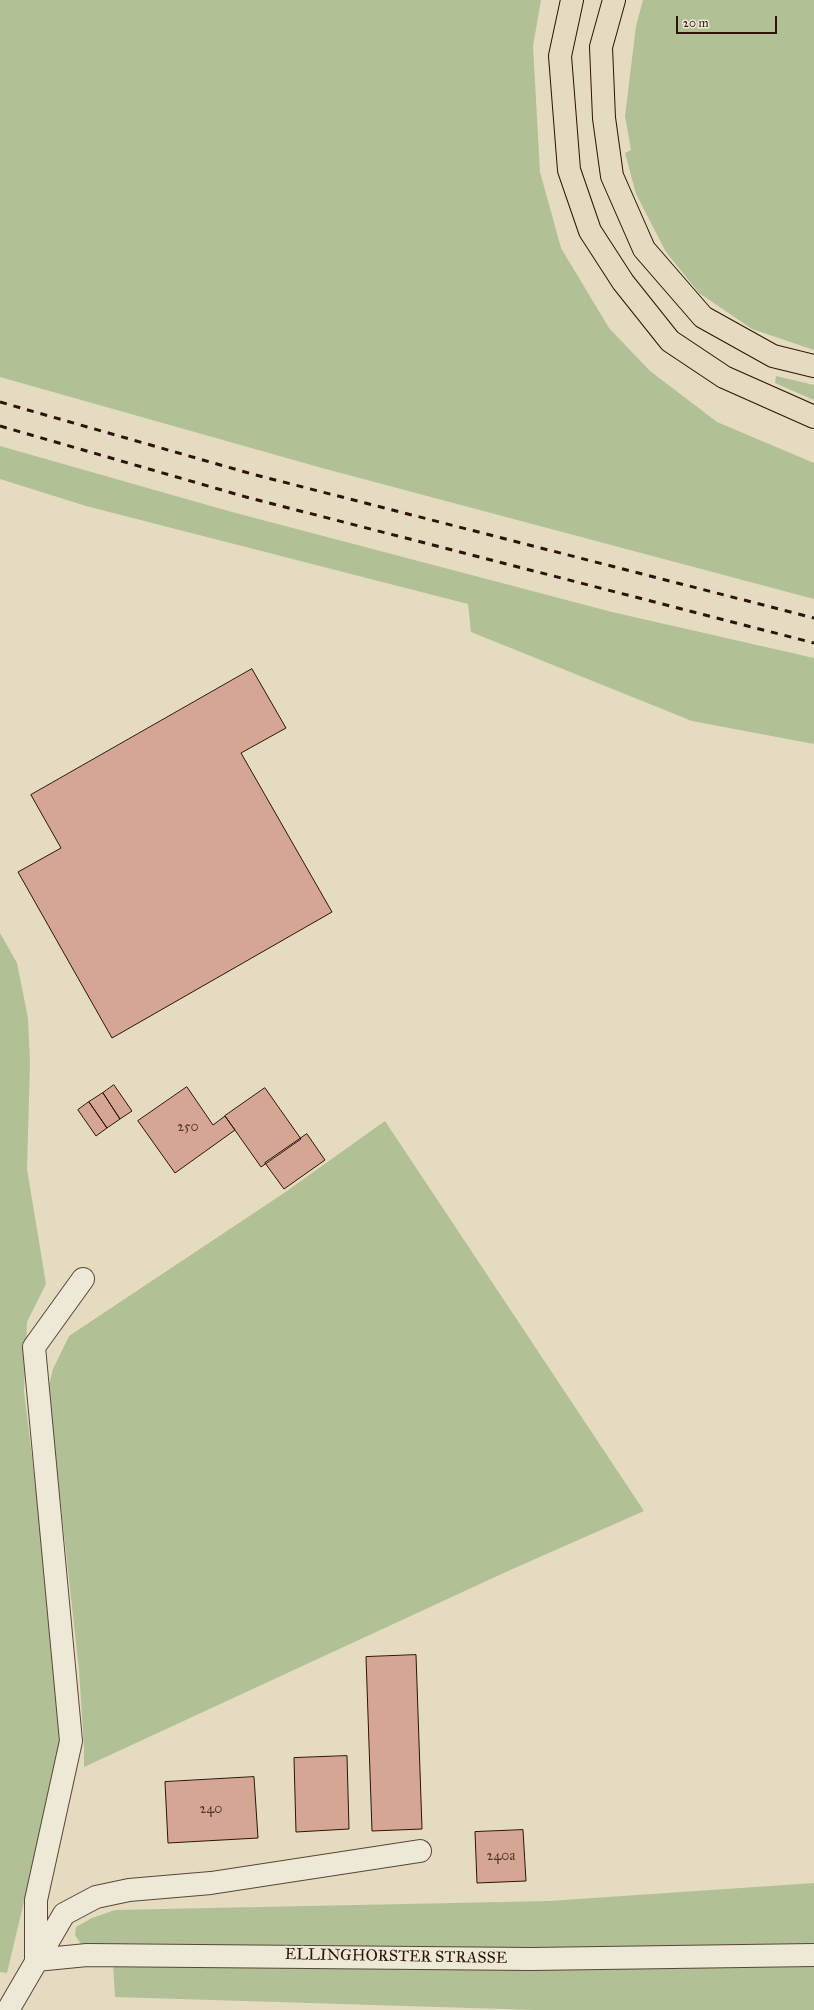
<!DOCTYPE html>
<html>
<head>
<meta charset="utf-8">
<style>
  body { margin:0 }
  #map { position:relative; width:814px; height:2010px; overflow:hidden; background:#e4dbc1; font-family:"IM FELL Great Primer",serif }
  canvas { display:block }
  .scale { position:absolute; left:676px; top:16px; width:101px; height:18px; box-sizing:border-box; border:2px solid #2d1407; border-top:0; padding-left:5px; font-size:12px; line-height:14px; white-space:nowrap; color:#2d1407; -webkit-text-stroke:3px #ede8d7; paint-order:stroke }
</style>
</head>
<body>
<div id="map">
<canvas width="814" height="2010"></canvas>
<div class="scale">20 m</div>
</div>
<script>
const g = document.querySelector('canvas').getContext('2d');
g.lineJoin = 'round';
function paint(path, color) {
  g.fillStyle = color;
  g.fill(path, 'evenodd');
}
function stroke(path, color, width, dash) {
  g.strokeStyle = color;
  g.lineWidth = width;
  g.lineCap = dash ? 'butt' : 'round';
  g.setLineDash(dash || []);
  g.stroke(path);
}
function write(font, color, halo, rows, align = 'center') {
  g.font = font + ' "IM FELL Great Primer",serif';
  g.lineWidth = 4;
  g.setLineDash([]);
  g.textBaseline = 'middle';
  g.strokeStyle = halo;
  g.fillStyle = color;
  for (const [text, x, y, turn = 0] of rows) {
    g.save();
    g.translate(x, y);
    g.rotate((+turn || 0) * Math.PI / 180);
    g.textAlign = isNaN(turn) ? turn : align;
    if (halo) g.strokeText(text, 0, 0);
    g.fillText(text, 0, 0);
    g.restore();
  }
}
paint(new Path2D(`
  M0,0H541L533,46L540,172L561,248L609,328L650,371L717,422L814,463V599L322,468L0,377Z
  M643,0H814V350L752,329L699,293L666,252L636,194L625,153L631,150L625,116L636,26Z
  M776,376L814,385V400L775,383Z
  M0,446L232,512L612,612L814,658V744L692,721L471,632L468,604L86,506L0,479Z
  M0,933L17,963L28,1018L30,1064L27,1169L46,1284L27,1322L24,1391L55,1646L61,1715L59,1748L56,1767L7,1973L0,1972Z
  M385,1121L644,1511L508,1571L84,1767V1747L79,1670L48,1389L53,1369L69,1336L284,1193Z
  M814,1883V2010H535L115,1997L112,1947H83L75,1935L76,1927L92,1918L115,1910L549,1901Z`), '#b1c195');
const building = new Path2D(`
  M252,669L286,728L241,753L332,912L112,1038L18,872L61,848L31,795Z
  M114,1085L132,1111L120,1119L103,1093Z
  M187,1087L213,1125L225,1116L235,1130L175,1173L138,1121Z
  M265,1088L301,1139L261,1167L225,1116Z
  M103,1093L120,1119L107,1128L89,1102Z
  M89,1102L107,1128L96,1136L78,1110Z
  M307,1134L325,1160L284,1189L265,1163Z
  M416,1655L422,1829L372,1831L366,1657Z
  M347,1756L349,1829L296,1832L294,1758Z
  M254,1777L258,1838L168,1843L165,1782Z
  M523,1830L526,1881L477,1883L475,1832Z`);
paint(building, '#d6a694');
stroke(building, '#2d1407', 1);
const minor = new Path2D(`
  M36,1960L87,1955L531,1959L814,1955
  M36,1960V1900L71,1741L34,1347L83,1279
  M8,2010L64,1914L96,1897L129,1890L211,1883L420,1851`);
const highway = new Path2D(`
  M572,0L560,56L569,170L590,231L623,282L670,341L724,377L814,417
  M614,0L601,47L604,118L612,176L644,249L703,317L773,356L814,366`);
stroke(minor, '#5b4636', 24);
stroke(highway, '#2d1407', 24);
stroke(minor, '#ede8d7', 22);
stroke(highway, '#e4dbc1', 22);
stroke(new Path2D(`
  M0,402L252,474L814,618
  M0,426L246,497L814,643`), '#2d1407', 3, [7, 7]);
write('14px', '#57382a', null, [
  ["250",188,1128],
  ["240",211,1810],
  ["240a",501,1857]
]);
write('16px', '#2d1407', '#ede8d7', [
  ["ELLINGHORSTER STRASSE",396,1957,1]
]);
</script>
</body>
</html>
